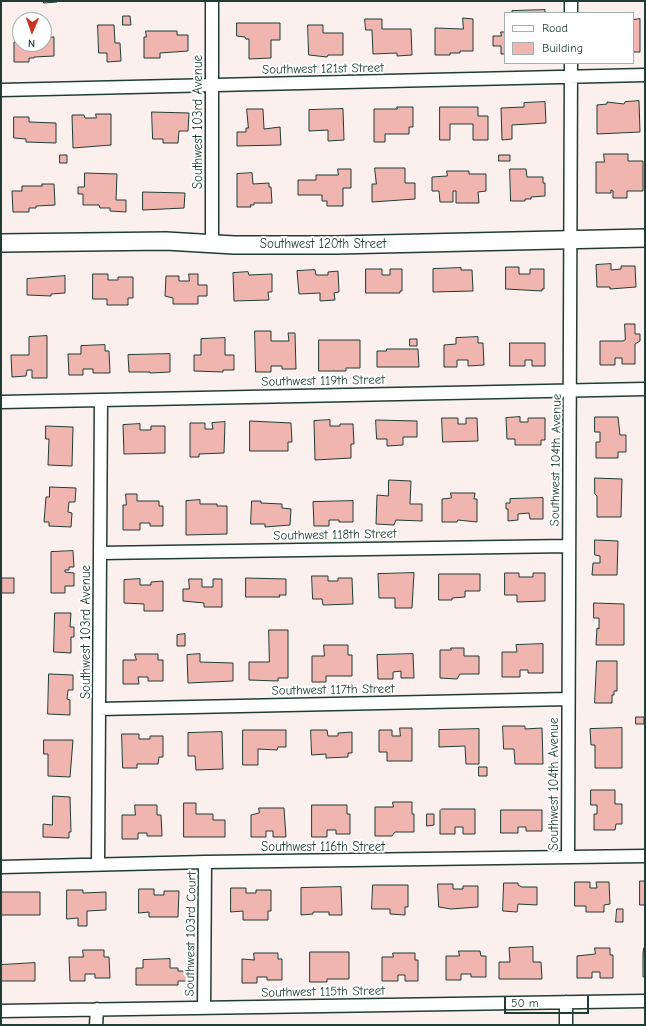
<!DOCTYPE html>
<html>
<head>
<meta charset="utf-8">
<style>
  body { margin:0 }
  #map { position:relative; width:646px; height:1026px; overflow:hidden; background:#fcf0ef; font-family:"Comic Neue",sans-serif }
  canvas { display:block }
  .frame { position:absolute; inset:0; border:2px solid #1f3d34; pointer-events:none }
  .legend { position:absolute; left:504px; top:12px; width:130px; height:52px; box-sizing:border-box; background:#fff; border:1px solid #a5b1ae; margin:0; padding:5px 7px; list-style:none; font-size:12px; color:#1f3d34 }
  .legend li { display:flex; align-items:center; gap:8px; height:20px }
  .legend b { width:20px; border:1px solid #a5b1ae }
  .north { position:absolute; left:12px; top:12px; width:40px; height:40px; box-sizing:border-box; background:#fff; border:1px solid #a5b1ae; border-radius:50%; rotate:182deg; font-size:11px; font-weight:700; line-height:16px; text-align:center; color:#1f3d34 }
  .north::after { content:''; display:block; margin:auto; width:14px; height:18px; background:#c8321e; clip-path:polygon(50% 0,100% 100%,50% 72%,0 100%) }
  .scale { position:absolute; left:504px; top:996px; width:85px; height:18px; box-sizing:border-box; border:2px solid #1f3d34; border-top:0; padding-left:5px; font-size:12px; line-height:14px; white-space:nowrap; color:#1f3d34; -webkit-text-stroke:3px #fff; paint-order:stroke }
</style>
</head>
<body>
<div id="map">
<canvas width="646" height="1026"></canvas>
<div class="frame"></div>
<ul class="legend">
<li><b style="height:5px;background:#fff"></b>Road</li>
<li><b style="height:11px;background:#f1b5b0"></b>Building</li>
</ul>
<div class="north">N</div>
<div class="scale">50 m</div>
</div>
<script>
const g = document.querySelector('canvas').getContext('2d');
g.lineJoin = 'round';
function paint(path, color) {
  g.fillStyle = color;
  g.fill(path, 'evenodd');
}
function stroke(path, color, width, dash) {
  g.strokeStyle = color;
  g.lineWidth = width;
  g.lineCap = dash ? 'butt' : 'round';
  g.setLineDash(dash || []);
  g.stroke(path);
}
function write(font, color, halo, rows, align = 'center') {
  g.font = font + ' "Comic Neue",sans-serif';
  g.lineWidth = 4;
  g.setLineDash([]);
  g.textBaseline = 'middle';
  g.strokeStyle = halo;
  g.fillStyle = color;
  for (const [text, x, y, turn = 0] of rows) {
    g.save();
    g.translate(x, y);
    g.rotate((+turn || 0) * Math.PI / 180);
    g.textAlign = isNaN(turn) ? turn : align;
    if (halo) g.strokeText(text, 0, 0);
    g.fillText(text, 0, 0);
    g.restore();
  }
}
const building = new Path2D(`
  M44,1H57V2L44,3Z
  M545,10V13H512V11Z
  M123,16H130L131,25H123Z
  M463,18L473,19V51H460V53H450V55H435V28L463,29Z
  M365,19H382V29H411L412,55L397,56V53L373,54L372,30H366Z
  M640,19V52H633V20Z
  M237,23H280V40H271V58L249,59V39H246L245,37L237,36Z
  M98,25H114L115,43H120L121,61L107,62V53H99Z
  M308,25H323V33H343V55H328L327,57L309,55Z
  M146,31H177V35H188V51L160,53V58H144V37H146Z
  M501,32H505V54H501V46H493V36H501Z
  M44,37H54V56L34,57V58H29V62H14V42H20V44H44Z
  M639,101L640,132L597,134V105L607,104V102L624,104L625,102Z
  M545,102L546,123L512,125V139L502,140L501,108L524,107V103Z
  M397,107H413V127H409V134H385V142H374V109H397Z
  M440,107H478V116H488V140H473V124H450V140H440Z
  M247,109H263L264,129L280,127L281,145L237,146V132H246V128H248Z
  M343,109L344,140L328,141V130L309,131V110Z
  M152,112L189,113L188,131H179L178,143H163V139H153Z
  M96,114H111V145L73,148L72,115H84L85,118H96Z
  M14,117H29V122L56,123V143L26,142V139L14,138Z
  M604,154H628V161H643V191H627V198H613V191L611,190V193H596V162H604Z
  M60,155H67V163H60Z
  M499,155H510V161H499Z
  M375,168H405V183H415V199L372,202V184H376Z
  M338,169H351V188H343V206H327V201H322V195H298V180H316V175H338Z
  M510,169H526L527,177H543V183H545V196L531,197V199H525V201H511Z
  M447,171H469V174H486V191L478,192L479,203H456V191H453V202H440L439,191H432V177L447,176Z
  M85,173L117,174L116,200H126V212L110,211V208H100L99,205H83V194H78V187H84Z
  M252,173L253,184L269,183V187H271L272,203H254V205H250L251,207H237V174Z
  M42,184H54L55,205L36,206V208H29V212H13L12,191H22V186H42Z
  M143,192L185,193L184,208L143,210Z
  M611,264V270L621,269V266H635L636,287L610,289V287H597L596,265Z
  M506,267H519V274H530V269H544V289H542V291L506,289Z
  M461,268V270H472L473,291L433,292V269Z
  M366,269H382V275H390V269H402V291H400V293H366Z
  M315,270L316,275H328V272L338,271L339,292L334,293L335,300L320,301V293L299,294L297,271Z
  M248,272L249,275L272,274V292H268L269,300L234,301L233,273Z
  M93,274H108V280H118V277H133V298H128V305H107V299H93Z
  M189,274H198V285H207V296H198V304H173V298L165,296L166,276H179V281H189Z
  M65,276V293L51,294V296L27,295V279Z
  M625,324H635V334H640V341L635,344V364H622V358H615V365H600V341H623L625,340Z
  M255,331H271V341H289L288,333H295L296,369H282V366H271V372H256Z
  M47,336V378H32V370H27L26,376L12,377L11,355H29V337Z
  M478,337V343H483L484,365L468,366V360H457V367H444V345L456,344V338Z
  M225,338V355H234V370H223V372L194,371V355H201V339Z
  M410,339H417V346H410Z
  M319,340H360V368H346V371H319Z
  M510,343H545V366H532V360H525V366H510Z
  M105,345V351H109L110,373H93V369H83V375H69L68,354H81V346Z
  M387,349H418L419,367H377V351H386Z
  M170,354V372L150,373V372H129L128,355Z
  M520,417V422H528V418H545V440H541V445H515V439H507L506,418Z
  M595,417H618L620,435H626V452H618V458H596V442H600V432H595Z
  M442,418H458V424H466V418H477L478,441L443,442Z
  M330,420V426H340V424H353L354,444H351V458L315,460L314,421Z
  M376,420L417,421V437H403V445L387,446V439H377Z
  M250,421L291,423L292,442H288V451H250Z
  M225,422L224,453L199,454V457H190V423H205V429H213L212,423Z
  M140,424V430H151V426H165V453L124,454L123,425Z
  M46,426L73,427L72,466L48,465L49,439H46Z
  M595,478L622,479L621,517H597V496L595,494Z
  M389,480L411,481L410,504H422V521L396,520L394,525L376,524L377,495L388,496Z
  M50,487L76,488L75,502H69L68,512L72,513L71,527L49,526V522H44L46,497H49Z
  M451,493H475L474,499H477V522L458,520L457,522H442V499L451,498Z
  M126,494H137V501H159V506H163V526H150V523H140V530H123V505H126Z
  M543,498V519H530L529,513L518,514V520L508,521V509H506V503H510V499Z
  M200,500V504H217V506H227V534L186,535V501Z
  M252,501H261V503L282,504V508L291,509L290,525L265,527V524H251Z
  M353,501V522H339V520H329V526H314L313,502Z
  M595,540L618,541L617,575H592L593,563H600V556L595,555Z
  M73,551L74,567H69V570H65V572L74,573V586H65V593H51V552Z
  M414,573L412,608H395V598H379L378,574Z
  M505,573H519V577H533V573H545V601L517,602V595H505Z
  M439,574H480V591H465V597L452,598V600H439Z
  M312,576H328V581H338V578H352L353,604L323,605L322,599H313Z
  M2,578H14V593H2Z
  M246,578L286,579V595H279L280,597H246Z
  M140,579V585H151V582L163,581V611H144V604L124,603V580Z
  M189,579H202V587H213V579H222V607H204V603L183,601V589H189Z
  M594,603L624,604V645H596L597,628L599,629V618H594Z
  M55,613H71L70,627H74V637H71V653L54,652Z
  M269,630H288V678H278V681L249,680V662H269Z
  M185,634V646H177V635Z
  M543,644V673H528V670H520V677H502V652H517L516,645Z
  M324,645H348V655H352V676H326V682H312V656H324Z
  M451,648H464V656H479V674H460L457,679L440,678V650H451Z
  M135,654H158V660H163V681H148V677H138L139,684H123V660H136Z
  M200,654V662L233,663V681L188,683L187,655Z
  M413,654L414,678H401V671L393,672V679H378L377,655Z
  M597,661H617V691H614V695H612V703H595Z
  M49,674L73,675V690H68L67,699L70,700V715L48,714Z
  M636,717H644V724H636Z
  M503,726H525V729L542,728L543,764H515L514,749H504Z
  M400,728H412V761H387V752H379V730H392V736H400Z
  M622,728V768H595V745H591L590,729Z
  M479,729V764H466L465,746L439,747V730Z
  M243,730H286V747H278L277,750L258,749V765H243Z
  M311,730H327L328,736H338V733L352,732V753H348V757L326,758V754L312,755Z
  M222,732L223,769L196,770L195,756H188V733Z
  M122,734H139V739H150V736H163V757H159L158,764H137V768H123Z
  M44,740H73L70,777L48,776V754H44Z
  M479,767H487V776H479Z
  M591,790H615V804H622V824H616L615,830H594V814H597V805H591Z
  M53,796L70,797L71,832H69V838L43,837V824L52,825Z
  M393,802H412V814H414V832H395L392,836H375V807H393Z
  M184,803H196V814H213V820H225V837H184Z
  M135,805H157V815H161L162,836H147V833H138V839H122V815H135Z
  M312,805H347V814H350V834H336V830H327V837H312Z
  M259,808H284L286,837H273V831H266V837H251V815L259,813Z
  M442,809H475V834H463V827H455V834H440V811Z
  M501,810H542V831H526V827H518V833H501Z
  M427,814H434V825L427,826Z
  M640,881H645V905H640Z
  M575,882H590V888H597L596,882H609L610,904L604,905V912H586V906H575Z
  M504,883H518V885L522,887H537V905L518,904L517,912L503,911Z
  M438,884H453V889H463V886H478V907L451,909L439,907Z
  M373,885H408V907H405V915L390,914V909H372Z
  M341,887L342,915H329V912H313V914L301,915V888Z
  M231,888H246V893H256V890H271V911H268V920H243V911L231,912Z
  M139,889H154V895H164V891H179L178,917H149V912L139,913Z
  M67,890H83V893L106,892V910L87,911V926H78V918L67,919Z
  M1,892H40V915H1Z
  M617,909H623V922H616Z
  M533,947V962H541L542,979H499V962H510L509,948Z
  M595,948H610V955H613V978H600V972H592V978H577V956L595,954Z
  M644,948L645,977H643V953Z
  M83,950H104V957H109L110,978H95V974H85V981H70L69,957H83Z
  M459,951H480L481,956H486V977H471V974H461V980H446V956H459Z
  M310,952H349V979H327V982H310Z
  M254,953H278V959H282V980H267V977H257V983H242V959L254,960Z
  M393,953H415V960H418V981H405V975H398V981H382V957H393Z
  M170,959V968H178V971H188V981H178V985H136V968H143V960Z
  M35,963V981H1V965Z`);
paint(building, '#f1b5b0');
stroke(building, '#1f3d34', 1);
const street = new Path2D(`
  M571,1V13
  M1,90L645,75
  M212,244V1
  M1,402L645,389
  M100,553L569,546
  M99,709L568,699
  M568,857L571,63
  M98,864L101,400
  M1,867L205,862L645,856
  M204,1007L205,862
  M1,1011L645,1001
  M96,1025L97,1009
  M566,1025V1002`);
const secondary = new Path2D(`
  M1,243L166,241L234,245H336L645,238`);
stroke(street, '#1f3d34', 15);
stroke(secondary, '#1f3d34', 20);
stroke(street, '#fff', 12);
stroke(secondary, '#fff', 17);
write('13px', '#1f3d34', '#fff', [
  ["Southwest 121st Street",323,69,-1],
  ["Southwest 103rd Avenue",198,122,-90],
  ["Southwest 120th Street",323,244],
  ["Southwest 119th Street",323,381,-1],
  ["Southwest 104th Avenue",556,460,-89],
  ["Southwest 118th Street",335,535,-1],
  ["Southwest 103rd Avenue",86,632,-90],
  ["Southwest 117th Street",333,690,-1],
  ["Southwest 104th Avenue",554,784,-90],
  ["Southwest 116th Street",323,847],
  ["Southwest 103rd Court",191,934,-89],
  ["Southwest 115th Street",323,992,-1]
]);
</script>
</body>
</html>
